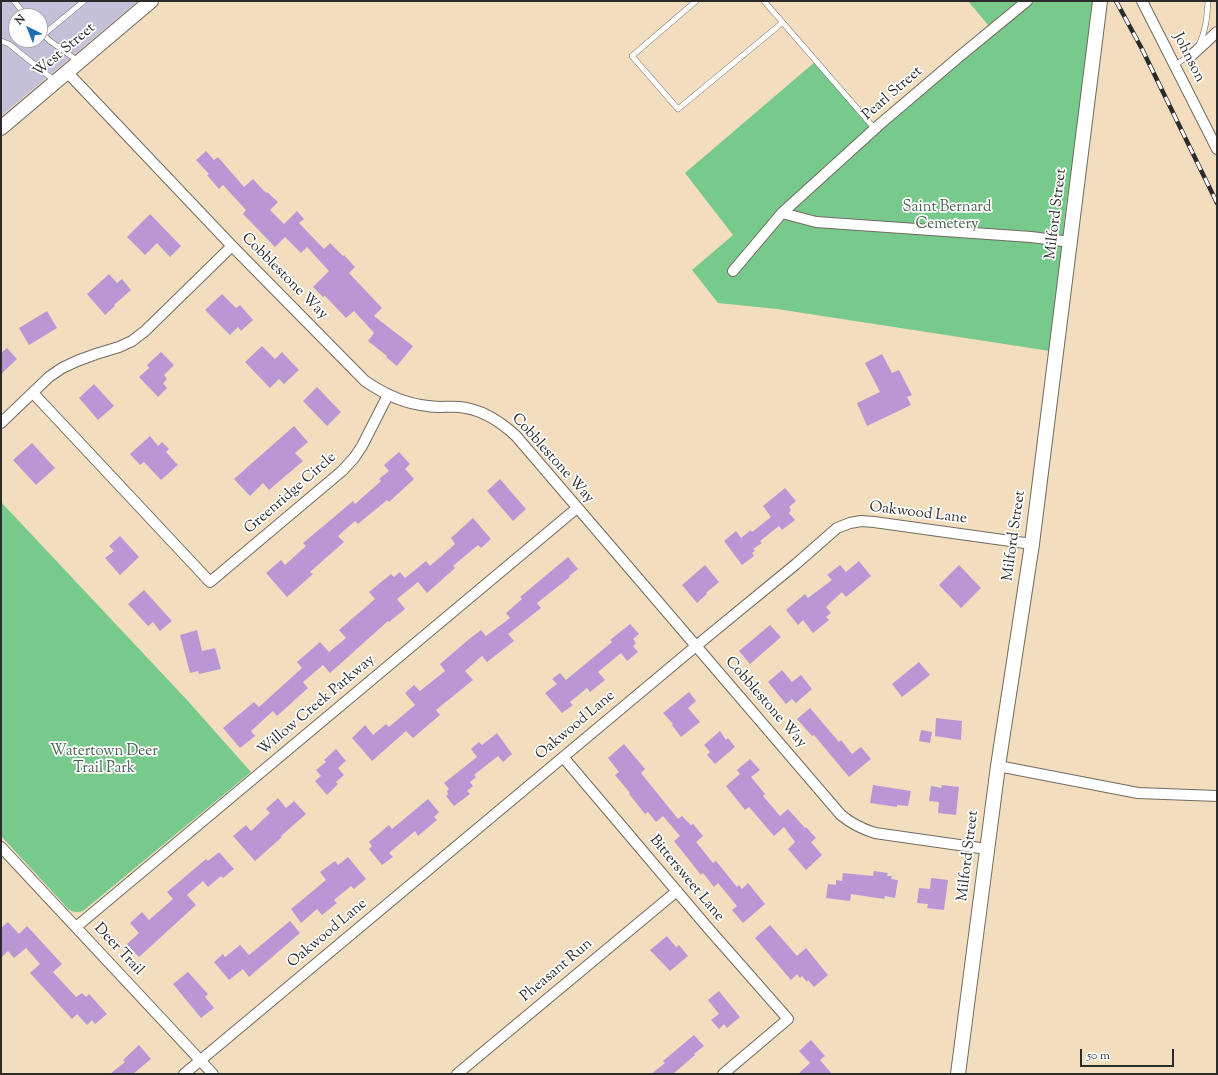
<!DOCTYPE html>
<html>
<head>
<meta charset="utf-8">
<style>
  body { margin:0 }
  #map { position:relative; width:1218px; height:1075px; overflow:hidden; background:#f2debf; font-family:"Sorts Mill Goudy",serif }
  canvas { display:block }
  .frame { position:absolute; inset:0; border:2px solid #2b2b2b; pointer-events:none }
  .north { position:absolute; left:8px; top:8px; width:40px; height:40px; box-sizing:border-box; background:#fff; border:1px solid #aaa; border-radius:50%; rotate:317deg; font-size:11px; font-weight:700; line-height:16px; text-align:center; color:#2b2b2b }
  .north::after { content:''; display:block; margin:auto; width:14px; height:18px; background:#1f6fb2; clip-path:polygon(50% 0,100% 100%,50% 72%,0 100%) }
  .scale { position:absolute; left:1080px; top:1049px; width:94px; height:18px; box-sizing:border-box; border:2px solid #2b2b2b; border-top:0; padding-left:5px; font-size:12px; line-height:14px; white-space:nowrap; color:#2b2b2b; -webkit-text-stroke:3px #fff; paint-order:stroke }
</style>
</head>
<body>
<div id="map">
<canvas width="1218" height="1075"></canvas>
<div class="frame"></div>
<div class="north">N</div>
<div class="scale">50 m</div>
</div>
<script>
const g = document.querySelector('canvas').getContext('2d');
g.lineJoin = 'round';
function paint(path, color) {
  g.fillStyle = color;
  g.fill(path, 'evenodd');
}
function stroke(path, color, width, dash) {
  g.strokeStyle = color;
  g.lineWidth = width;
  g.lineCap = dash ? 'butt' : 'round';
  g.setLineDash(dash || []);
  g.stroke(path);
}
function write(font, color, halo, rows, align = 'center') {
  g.font = font + ' "Sorts Mill Goudy",serif';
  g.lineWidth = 3.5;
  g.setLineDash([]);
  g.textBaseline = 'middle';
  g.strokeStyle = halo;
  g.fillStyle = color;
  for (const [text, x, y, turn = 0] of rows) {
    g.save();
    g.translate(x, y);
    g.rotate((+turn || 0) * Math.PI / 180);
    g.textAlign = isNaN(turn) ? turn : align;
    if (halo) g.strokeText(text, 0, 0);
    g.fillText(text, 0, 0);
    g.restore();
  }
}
paint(new Path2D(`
  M1,1H138L1,116ZM16,16H40V40H16Z`), '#c5c0da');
paint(new Path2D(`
  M968,1H1093L1080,113L1066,207L1050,351L777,309L718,303L692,270L733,235L685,173L816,61L871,126L988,25Z
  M1,502L187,700L251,772L83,911C72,914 69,910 62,902L1,836Z`), '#78ca8c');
paint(new Path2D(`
  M206,151L214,160L218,157L244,187L253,179L266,193L267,192L278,202L270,210L284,224L297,211L304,219L299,223L324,249L330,243L343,256L344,255L355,267L349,273L382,308L374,316L413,346L397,366L386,357L387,356L368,341L374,333L354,311L346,318L325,296L323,297L313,287L329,271L307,247L301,253L285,237L275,247L243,214L246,210L223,185L219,189L207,175L209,174L196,160Z
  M150,214L181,246L170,257L157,243L145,255L127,237Z
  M109,274L117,283L122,279L131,290L114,305L115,306L105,315L87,294Z
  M222,294L236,308L240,305L253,320L241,331L238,327L230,335L205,310Z
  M47,311L57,328L29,345L19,328Z
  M262,346L275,359L282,352L299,370L284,384L279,379L270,388L245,362Z
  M7,348L17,359L1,374V353Z
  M161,352L174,365L164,375L167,379L163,383L167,388L158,397L139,377L149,368L147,365Z
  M882,354L892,373L899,370L912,395L907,397L911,405L867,426L857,403L880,392L865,363Z
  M94,384L114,406L98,420L79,398Z
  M317,387L341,412L327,426L303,401Z
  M294,426L308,442L295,453L303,461L269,490L263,483L250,496L234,479Z
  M150,436L158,446L162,442L169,449L166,452L178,465L161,480L144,462L140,465L130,454Z
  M32,443L55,468L36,485L13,460Z
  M399,452L410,464L405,469L414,479L389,502L387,500L358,524L355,521L338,536L344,542L310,572L313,574L287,597L266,573L281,560L285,565L306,546L303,543L327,523L353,501L355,504L381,481L379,479L389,471L384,465Z
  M500,479L526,509L513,521L487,491Z
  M785,488L796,501L789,507L791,510L789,513L795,520L782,530L779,526L760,541L762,543L753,549L755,551L752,553L754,556L742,565L724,541L736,531L741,538L751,530L752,532L771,517L763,506Z
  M473,518L491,539L481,548L478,545L453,566L455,568L427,593L418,582L397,599L405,609L389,622L388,621L330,673L323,665L303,682L308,688L277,716L273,711L251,731L255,736L240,748L223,728L254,702L259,707L302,668L297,662L320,642L329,652L346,638L339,630L375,599L369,592L391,574L394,577L400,572L405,578L426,561L430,566L455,544L451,538Z
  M120,536L139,557L120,575L105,558L114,551L109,546Z
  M568,557L578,569L569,576L570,577L537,603L541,608L508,634L514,641L487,662L482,656L465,671L473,680L436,710L440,715L413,738L406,731L372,761L352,738L365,725L373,735L386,724L389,727L415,705L405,693L414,685L420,691L445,671L440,664L468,640L481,630L486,636L510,618L506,613L522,599L520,597Z
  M859,561L871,576L846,597L842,592L826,607L831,613L826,617L829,620L813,633L803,620L798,625L786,610L805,594L808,598L832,580L827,575L840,565L846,572Z
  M705,565L719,582L706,593L707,594L697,603L682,585Z
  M959,565L981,588L961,608L939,585Z
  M144,590L172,621L160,631L153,622L148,626L128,604Z
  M630,624L639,634L633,639L636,643L633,646L638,652L627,661L621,653L598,672L605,680L590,692L587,688L570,702L573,705L562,713L545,693L557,684L552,679L560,673L566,680L612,642L610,640Z
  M770,625L781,637L750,664L739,651Z
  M197,630L202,651L215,648L221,669L199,674L198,671L190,673L180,635Z
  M919,662L930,675L902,697L892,684Z
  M782,670L792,682L801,675L812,689L796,703L792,699L786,704L768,682Z
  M689,692L696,701L688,708L700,722L681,737L672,725L673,724L663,713Z
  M810,708L839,742L841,740L852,754L861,747L871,759L849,777L814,735L812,736L797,719Z
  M936,718L962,721L961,740L935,736Z
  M921,730L932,732L930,743L919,741Z
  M720,731L726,740L728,738L735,747L715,764L707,755L710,752L704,745Z
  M497,733L512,754L503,762L498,756L474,775L476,777L470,782L473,786L467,791L470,794L454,806L446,796L448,794L447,791L449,789L444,783L477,757L471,749L479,742L482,745Z
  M624,744L645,769L641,773L678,819L682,816L691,825L693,824L703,836L696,842L713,863L716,861L737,887L739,885L742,889L748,883L765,904L743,923L732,910L737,906L718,883L714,887L703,873L701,875L674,841L680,836L663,816L656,822L648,812L645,814L629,794L630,793L615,775L619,772L608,758Z
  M336,749L346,761L338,768L344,775L336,782L338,784L327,795L315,781L321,776L316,770L326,762L324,760Z
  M750,759L760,770L751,777L765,794L763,796L780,816L788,809L805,828L806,827L816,838L811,842L822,855L806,870L788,849L795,842L784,827L774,836L749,807L745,810L726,786L740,774L737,770Z
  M873,785L911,791L908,806L897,805V807L870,803Z
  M942,785L959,787L956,815L938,813L939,802L929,801L931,786L941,788Z
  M278,798L286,808L294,801L306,814L281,836L282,837L255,861L233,836L246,825L251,831L270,813L266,809Z
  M428,799L439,812L434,817L437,820L418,836L415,831L389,853L393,857L382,865L369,849L372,846L369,842L389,825L392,829Z
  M219,852L234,869L223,878L221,876L208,887L203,881L187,895L196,905L139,957L127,944L139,933L130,923L142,912L149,920L173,899L167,892L206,859L208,861Z
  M348,857L366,879L354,889L351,886L334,900L337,903L322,915L317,909L301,923L291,909L326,880L320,872L335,861L338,865Z
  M874,871L888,873L887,876H892L891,879L898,880L895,898L885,896L884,899L851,894L850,901L826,898L828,884L836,885V880L842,881L843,873L873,876Z
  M931,878L948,880L944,910L927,908L928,904L917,903L919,888L930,889Z
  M290,921L300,933L249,977L243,969L229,980L214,962L223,954L225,957L240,945L249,955Z
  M8,922L19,934L27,926L62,964L53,972L76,997L82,993L86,997L89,994L107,1014L95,1024L92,1020L87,1025L77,1014L72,1019L30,973L40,964L26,948L14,958L8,951L1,958V928Z
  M770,925L797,956L806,948L828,975L814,987L808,980L807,982L802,976L800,978L797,974L791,980L755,938Z
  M667,936L676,947L679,945L688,956L670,971L650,950Z
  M188,972L208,994L205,997L214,1008L201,1018L173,984Z
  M719,991L740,1017L727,1028L724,1024L719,1029L711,1020L719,1014L708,1000Z
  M694,1035L704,1046L694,1054L695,1055L673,1074H651L665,1063L663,1061Z
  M811,1040L825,1056L820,1060L832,1074H798L810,1063L799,1051Z
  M139,1045L151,1059L133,1074H110L125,1062L123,1060Z`), '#ba97d4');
const lane = new Path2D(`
  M14,1L26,16
  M696,1L632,56L678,109L782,23
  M764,1L875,129
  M40,32L50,41L78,61
  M43,35L84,1
  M1,41L9,44L55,81
  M1199,45C1206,30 1207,17 1208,1
  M1175,65L1192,54`);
const street = new Path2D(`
  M1142,1L1217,149
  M1192,55L1217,32
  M67,72L232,246L365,381C384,394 405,404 428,406C438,408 449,406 459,407C482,409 500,421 516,436L841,815C852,824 862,829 875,833L987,849
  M782,213L816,222L1031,237L1071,242
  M733,271L782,213L879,125L960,56L1027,1
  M33,393L210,582L342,471L354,458L362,446L388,395
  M1,423L49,377L62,368L77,361L96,354L119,347L132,341L145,331L232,246
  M563,757L708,928L788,1019L723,1074
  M998,766L1138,793L1217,796
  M1,847L213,1074
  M76,927L577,508
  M184,1074L696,646L796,564L837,528L850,523L861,521L874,522L1032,544
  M457,1074L677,891`);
const secondary = new Path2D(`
  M1,128L151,1
  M958,1074L998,766L1032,544L1100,1`);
stroke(lane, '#716a5f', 6);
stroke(street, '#716a5f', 12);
stroke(secondary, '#716a5f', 16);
stroke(lane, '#fff', 5);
stroke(street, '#fff', 10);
stroke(secondary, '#fff', 14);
const rail = new Path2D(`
  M1116,1L1142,49L1217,203`);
stroke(rail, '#2b2b2b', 4.5);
stroke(rail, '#fff', 3, [9]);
write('15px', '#2b2b2b', '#fff', [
  ["West Street",65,51,-40],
  ["Johnson",1188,58,63],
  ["Pearl Street",893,94,-41],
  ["Milford Street",1057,214,-83],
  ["Cobblestone Way",284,277,45],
  ["Cobblestone Way",552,459,48],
  ["Greenridge Circle",291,494,-41],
  ["Oakwood Lane",918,514,7],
  ["Milford Street",1015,536,-82],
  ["Cobblestone Way",765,703,49],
  ["Willow Creek Parkway",317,706,-40],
  ["Oakwood Lane",576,726,-40],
  ["Milford Street",969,856,-83],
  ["Bittersweet Lane",686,879,50],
  ["Oakwood Lane",328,934,-40],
  ["Deer Trail",118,950,47],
  ["Pheasant Run",557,971,-40]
]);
write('15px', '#46634d', '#fff', [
  ["Saint Bernard",947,208],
  ["Cemetery",947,225],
  ["Watertown Deer",104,752],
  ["Trail Park",104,769]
]);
</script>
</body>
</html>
